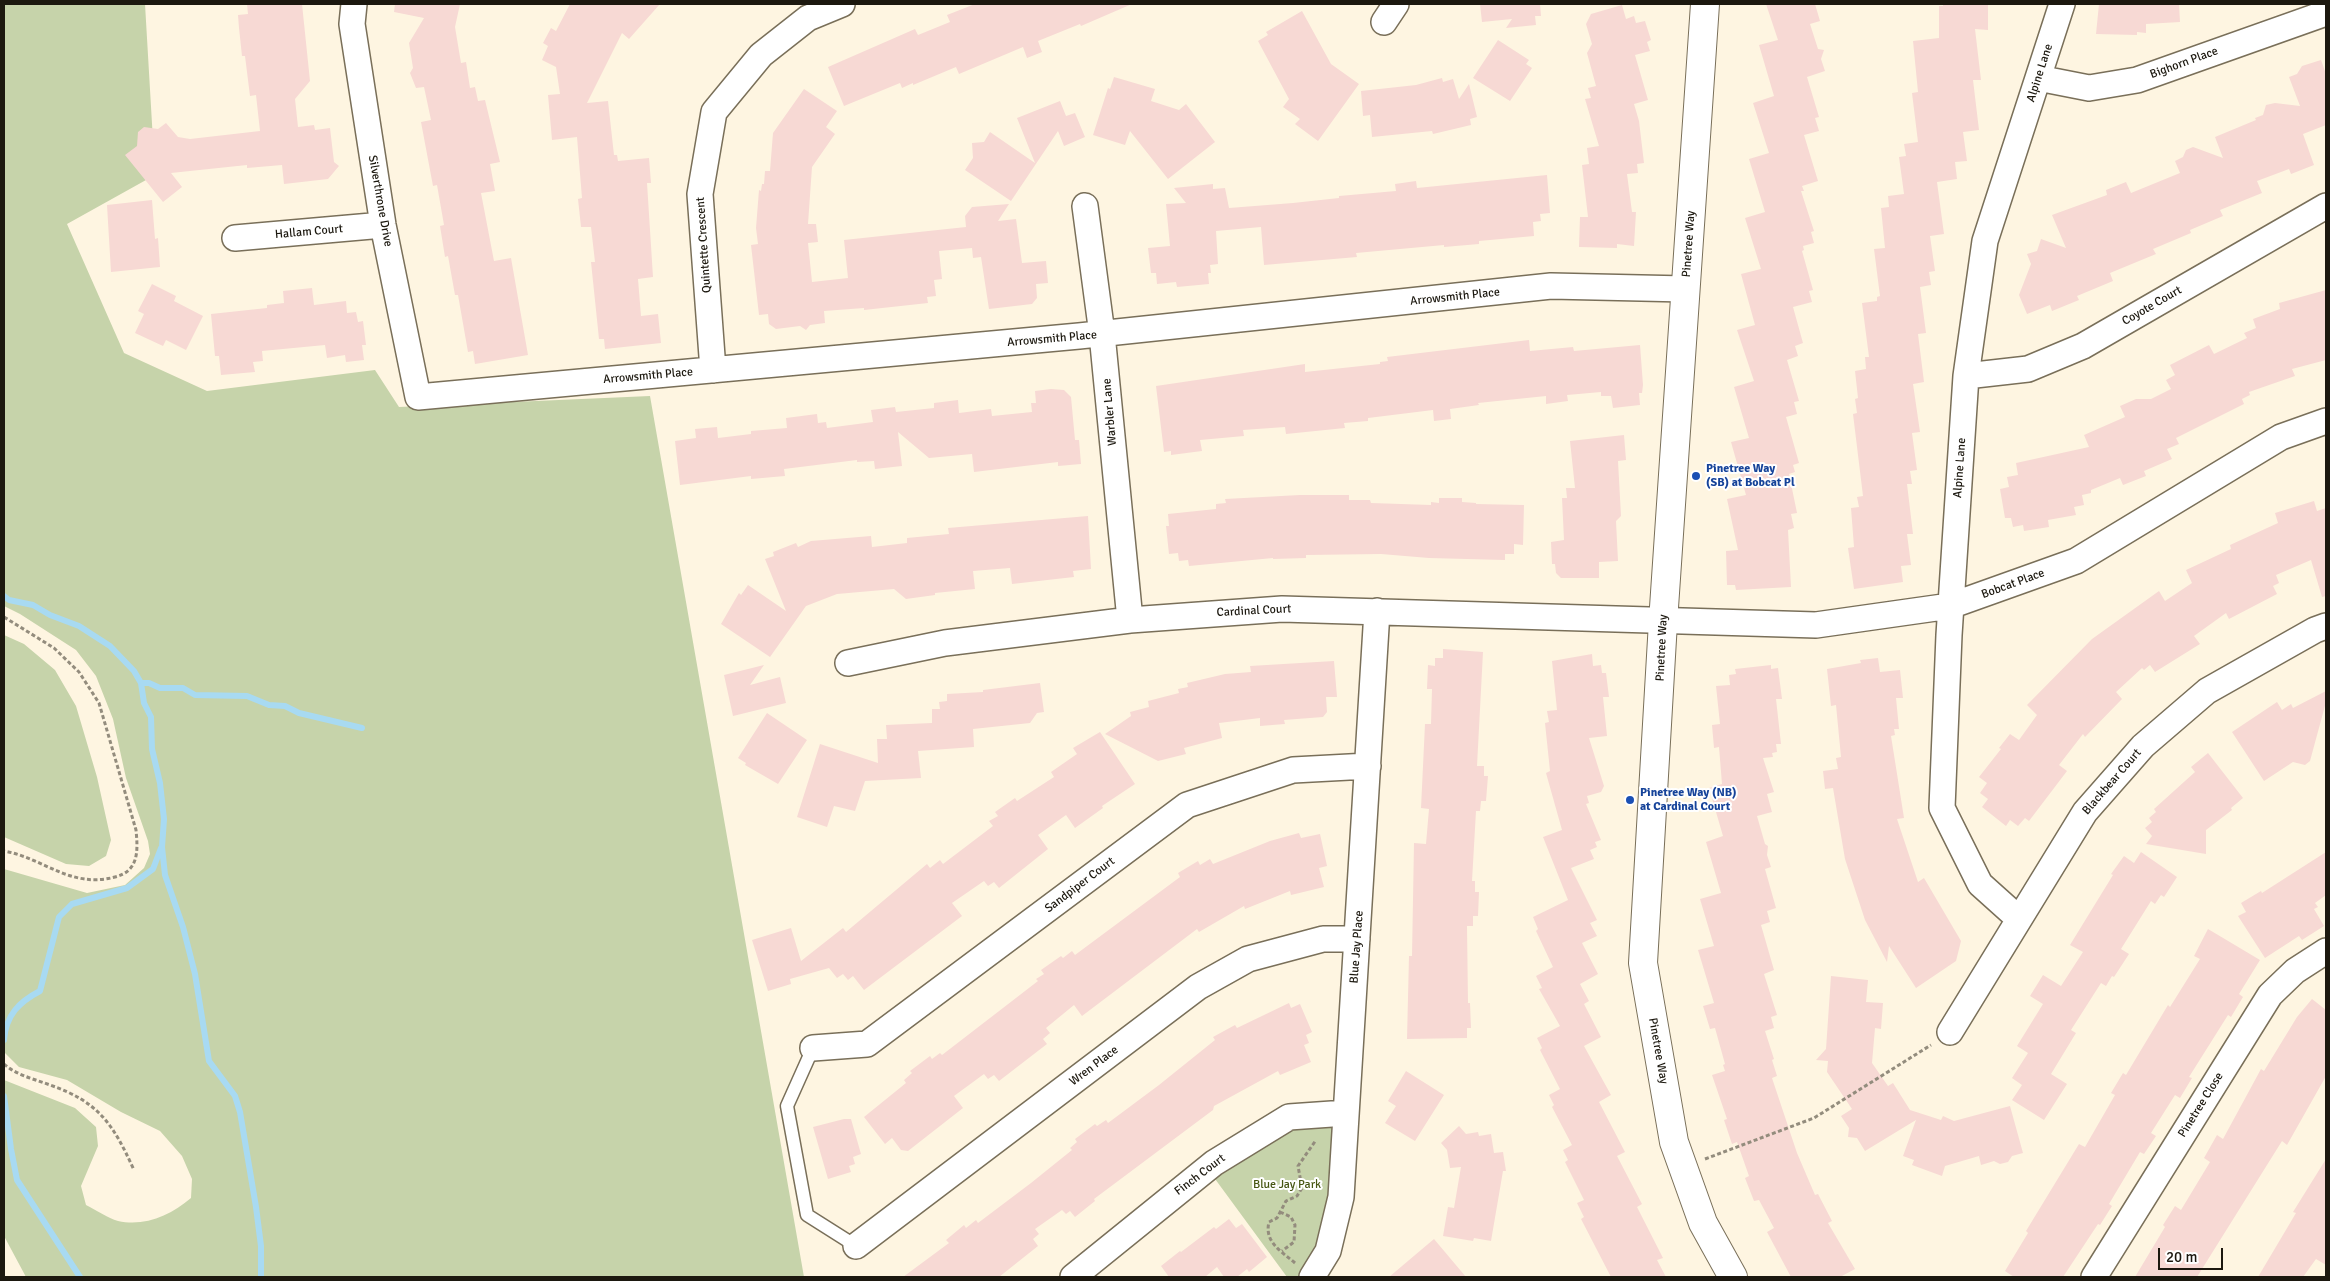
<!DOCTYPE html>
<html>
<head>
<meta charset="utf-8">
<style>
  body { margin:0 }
  #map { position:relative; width:2330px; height:1281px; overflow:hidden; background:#fef5e1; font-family:Signika,sans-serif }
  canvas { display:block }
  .frame { position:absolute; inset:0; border:5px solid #1c180f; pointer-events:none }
  .scale { position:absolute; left:2158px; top:1248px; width:65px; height:22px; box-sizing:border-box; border:2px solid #1c180f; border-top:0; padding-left:6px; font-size:15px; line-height:18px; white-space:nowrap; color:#1c180f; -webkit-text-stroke:4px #fff; paint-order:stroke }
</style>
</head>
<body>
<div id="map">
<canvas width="2330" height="1281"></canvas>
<div class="frame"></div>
<div class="scale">20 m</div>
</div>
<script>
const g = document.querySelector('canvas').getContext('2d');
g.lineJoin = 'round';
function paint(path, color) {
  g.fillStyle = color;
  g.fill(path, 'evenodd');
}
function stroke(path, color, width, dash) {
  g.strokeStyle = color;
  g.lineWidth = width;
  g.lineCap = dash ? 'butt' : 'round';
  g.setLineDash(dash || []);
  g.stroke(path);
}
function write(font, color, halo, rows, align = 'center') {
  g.font = font + ' Signika,sans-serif';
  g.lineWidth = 4;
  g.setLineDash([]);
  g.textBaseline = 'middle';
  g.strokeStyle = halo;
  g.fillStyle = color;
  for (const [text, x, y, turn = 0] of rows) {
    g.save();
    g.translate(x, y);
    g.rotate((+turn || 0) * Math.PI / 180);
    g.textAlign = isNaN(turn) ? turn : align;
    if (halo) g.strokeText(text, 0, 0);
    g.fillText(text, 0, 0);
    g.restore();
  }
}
paint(new Path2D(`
  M4,4H145L155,175L67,224L124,353L207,391L375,370L399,407L650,396L804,1277H26L4,1236V1080L75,1108L96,1127L98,1146L81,1186L86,1205C96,1210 108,1218 118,1221C145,1227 171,1215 191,1198L192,1179L182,1156L160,1131L121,1112L67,1080L19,1067L4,1052V869L87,893L125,885L144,868L150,854L148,841L126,778L113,719L96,676L76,650L20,614L4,606Z
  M4,635L24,644L55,670L76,706L97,777L111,840L106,856L89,866L66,864L4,837Z
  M1346,1113L1312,1277H1287L1207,1168L1289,1117Z`), '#c6d3aa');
stroke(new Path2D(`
  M4,596L9,600L33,605L50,615L79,626L110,646L134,671L141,683L144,703L151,717L152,749L160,783L164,819L162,847L165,875L183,927L195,974L209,1061L235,1096L240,1112L256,1207L261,1246V1277
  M141,683H149L160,688H183L195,695L247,696L269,705L285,706L299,713L362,728
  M4,1040C6,1015 19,1002 40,991L59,917L72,904L127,888L153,869L161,848
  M4,1096L11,1149L17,1180L80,1277`), '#a8daf2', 6);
paint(new Path2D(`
  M247,4H302L310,81L295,99L298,127L314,125L315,130L330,128L334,162L339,166L328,179L284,184L282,165L247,168V165L171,173L182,187L163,202L125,155L137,146L138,132L144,127L158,129L166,123L178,137L190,139L260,131L256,95L250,96L245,56H242L239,28L238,15L248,14Z
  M395,4H460L455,27L461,63L466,62L470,88L475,87L478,101L485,100L500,162L490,164L495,191L481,193L494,261L511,258L528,355L475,364L473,351L468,352L458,295H455L448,256L445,257L440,226L444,225L437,185L433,186L421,122L431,120L424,87L416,88L410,73L413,68L409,43L424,18L394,12Z
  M570,4H660L629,39L622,33L587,103L608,101L614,155H617L618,161L649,158L651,183H647L653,277L638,279L641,316L658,314L661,343L605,349L604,339H599L591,262H595L591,227H581L578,199L582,198L577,137L552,140L548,95L560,94L556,67L542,60L548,46L543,43L551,28L556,31Z
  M975,4H1132L1081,26L1080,24L1038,41L1042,52L1027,58L1023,47L959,74L956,67L913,85V83L902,88L900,83L844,106L828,67L915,29L918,35L950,22L947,15Z
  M1480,4H1540L1541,16H1535L1536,25L1506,28L1512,19L1482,22Z
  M1766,4H1815L1820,21L1810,24L1818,49L1824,50L1821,59L1825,71L1807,77L1819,117L1815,118L1819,131L1804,135L1818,181L1802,186L1804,191H1801L1814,231L1811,232L1814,243L1803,246L1804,250L1802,251L1813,290L1809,291L1812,302L1793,307L1803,343L1795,346L1798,356L1787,360L1799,401L1794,402L1797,414L1786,417L1799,463L1793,465L1795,472L1789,474L1797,513L1791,514L1794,528L1788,530L1791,587L1736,590L1735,585H1727L1726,551L1738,550L1727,499L1746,495L1731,442L1749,438L1734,387L1754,381L1737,330L1755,325L1741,274L1761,269L1745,218L1765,212L1749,159L1769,153L1753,103L1774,96L1759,45L1778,40Z
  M1943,4H1988V30L1975,29L1981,80H1973L1979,130L1963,132L1967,161L1955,162L1957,179L1937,182L1944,234L1930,236L1935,271L1929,272L1931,285L1920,287L1926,333L1918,334L1924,382L1913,384L1920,432L1912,433L1917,470L1910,471L1912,484H1907L1913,534H1907L1911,565L1901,566L1903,582L1854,589L1848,548L1854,547L1851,508L1859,507L1857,497L1863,496L1853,414L1857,413L1855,399L1858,398L1855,371L1866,369L1865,357H1869L1862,303L1877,301V297L1880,296L1874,249L1885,248L1881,208L1889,207L1888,196L1904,194L1899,157L1906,156L1904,144L1918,142L1912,93L1918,92L1913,41L1939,38V6H1943Z
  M2099,4H2179L2180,22L2146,24V33L2137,32V35L2096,34Z
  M1622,5L1626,19L1634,16L1636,23L1645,21L1651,40L1647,42L1650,51L1635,55L1648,100L1634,104L1639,121L1644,163L1637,164L1638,173L1627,174L1632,212H1636L1634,246L1617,244V248L1579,247L1580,217H1588L1582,165L1589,164L1587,148L1599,146L1585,99L1591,98L1588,88L1596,86L1587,53L1592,44L1586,24L1591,14Z
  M1302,11L1331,64L1359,84L1318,141L1295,124L1300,119L1283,107L1289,99L1258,41L1268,35L1266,32Z
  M1498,40L1529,60L1526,64L1532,68L1510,101L1473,78Z
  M2321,60L2326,74V125L2303,134L2314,165L2291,174L2289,169L2257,181L2262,193L2220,210L2223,216L2190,230L2191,233L2153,249L2156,254L2110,273L2113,281L2077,296L2079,300L2052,311L2050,305L2027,314L2019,295L2031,264L2027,254L2037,251L2041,239L2066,248L2052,215L2107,195L2106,190L2126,182L2131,193L2180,173L2175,161L2183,157L2186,150L2193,147L2223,158L2215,137L2256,120L2255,118L2263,115L2266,105L2275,103L2300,106L2289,77L2297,74L2302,66Z
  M1114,77L1155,89L1151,101L1179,110L1186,104L1215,142L1168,179L1130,131L1125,145L1093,135L1108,88L1110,89Z
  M1442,78L1443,82L1453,79L1459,99L1469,84L1477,117L1470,119L1471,125L1433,134L1432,131L1372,137L1370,115L1363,116L1361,91L1416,85Z
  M804,89L837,111L826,127L835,134L812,167L808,224H816L818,242L808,243L812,282L848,278L844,240L966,227L965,216L972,207L1009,204L998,221L1016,219L1022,263L1046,261L1048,283L1036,284L1037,298L1032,304L989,309L981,257L973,258L972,248L939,251L942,279L934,280L936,296L927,297L928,303L864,310V308L824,311L825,323L810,325L806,330L800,326L776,329L769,324L768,314L759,315L751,245L758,244L756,228L759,190L761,191L762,184H764L765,171H770L773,133Z
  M1060,101L1066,116L1075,113L1085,137L1064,146L1058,131L1011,201L965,170L973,158L972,143L984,142L990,132L1035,163L1017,118Z
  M1547,175L1550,213L1540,214L1541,221L1533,222L1534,236L1479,241V244L1444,247V245L1356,253L1357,257L1264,265L1261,227L1216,231L1218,264L1210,265L1211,273H1208L1209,284L1177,287L1176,282L1157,284L1156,273H1151L1148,248L1170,246L1166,204L1186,203L1174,188L1213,184V189L1225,188L1229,208L1293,203L1339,198V196L1396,191L1395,184L1416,181L1417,188Z
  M152,200L155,239L158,238L160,267L111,272L107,205Z
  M152,284L176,296L174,301L203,316L186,350L166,340L163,346L135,333L144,314L138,311Z
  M312,288L314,305L346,301L347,313L356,312L358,322L363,321L366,345H362L364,360L346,362L345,355L327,358L325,345L262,351L263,361L253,362L255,372L221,375L219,356H215L211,314L267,308V305L284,303L283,291Z
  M2326,290V360L2292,369L2295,376L2249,392L2250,395L2242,399L2244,404L2176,438L2179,444L2167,449L2172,459L2144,471L2146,476L2123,485L2120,478L2091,490V493L2082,495L2084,505L2074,507L2076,515L2048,520L2049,527L2024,531L2023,525L2013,527L2011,518H2005L2000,489L2009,487L2007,477L2018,475L2016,463L2089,447L2084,435L2125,417L2120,406L2136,399H2151L2171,389L2166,380L2175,375L2170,365L2209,345L2214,354L2247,338L2244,333L2256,328L2253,319L2280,309L2279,303Z
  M1529,340L1530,351L1573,347L1574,351L1640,345L1643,385L1642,393H1639L1640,405L1613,408L1611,396H1601V392L1567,395L1568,401L1546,404V396L1478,403L1479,405L1450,409L1451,419L1434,421L1433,410L1368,418V421L1344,423L1345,428L1286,434L1285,427L1243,430L1244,436L1200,440L1202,451L1171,455V451L1164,452L1156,386L1305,364V372L1380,364V362L1388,361L1387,357Z
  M1051,389L1064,390L1071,397L1075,440H1079L1081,464L1058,466V462L974,472L972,454L929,458L898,432L902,466L875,469L874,461L857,462V460L784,469L785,476L751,479V476L680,485L675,441L696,438L695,429L717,427L718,438L751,434V431L787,428L786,418L817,414L818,423L826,422L827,428L873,422L871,410L895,407L896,412L934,408V403L958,400L959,413L991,409L992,416L1032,412L1031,403H1036L1035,391Z
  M1624,435L1626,460L1618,461L1621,516L1616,521L1618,561L1599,562V578H1561L1556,573L1555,564H1552L1551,542L1564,540L1562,498H1567L1566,488H1575L1570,441Z
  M1300,495H1349V500H1370L1371,503L1431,505V502L1439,503V498H1462V502L1476,503V504L1524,505L1523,545L1514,544V554H1505V560L1429,558L1381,554L1306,555V558L1273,559V558L1189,566L1188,560L1179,561L1178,553L1169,554L1166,526H1169L1168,514L1216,509V504L1226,503L1225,499Z
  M2314,501L2317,511L2326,508V596L2322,597L2311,560L2276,575L2279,583L2273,586L2277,594L2229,619L2226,613L2194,636L2200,644L2155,672L2150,665L2144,670L2142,668L2116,692L2122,699L2085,737L2083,734L2059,765L2067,771L2029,821L2025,818L2018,826L2010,820L2006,826L1982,807L1988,799L1980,793L1987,783L1979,777L2001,749L1999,748L2010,734L2019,740L2037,715L2027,705L2092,639L2159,591L2165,601L2192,583L2186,570L2231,549L2230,545L2278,523L2275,513Z
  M1088,516L1091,569L1073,571L1074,577L1012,584L1010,568L973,571L975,589L935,593V595L906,599L894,589L837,594L806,606L770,657L721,624L739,593L741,595L748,585L786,611L765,559L774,556L773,552L796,543L798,547L811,541L871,536L872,547L907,543V538L949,534L948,528Z
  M1443,649L1483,652L1477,766H1484V776H1488L1486,801H1481L1480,811H1476L1472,881H1475V892H1479L1478,916H1473V926H1467L1468,1003H1470L1471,1028H1467V1038L1407,1039L1409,956H1412L1414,843L1426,844L1429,809L1421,808L1425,724H1431L1432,689H1427L1428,665L1435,666V658H1443Z
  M1592,654L1593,666L1601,665L1602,673H1606L1609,697H1603L1607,736L1589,738L1604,786L1601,792L1587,796L1589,803L1586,804L1601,840L1595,842L1597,847L1590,850L1594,859L1571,868L1597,920L1590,923L1597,936L1582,943L1598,974L1580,984L1589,1001L1584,1004L1601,1037L1584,1046L1611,1095L1599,1102L1625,1152L1617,1156L1642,1204L1637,1207L1663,1258L1657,1260L1666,1277H1611L1581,1219L1584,1217L1577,1203L1584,1200L1565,1162L1568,1160L1563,1150L1572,1145L1552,1107L1554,1105L1549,1095L1560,1089L1540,1050L1542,1048L1537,1038L1560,1026L1539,989L1542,988L1536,976L1553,967L1536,931L1538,929L1533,917L1568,900L1543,837L1562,830L1546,773L1550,771L1545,723L1549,722L1547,711L1557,710L1552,661Z
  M1878,658L1880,672L1900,670L1903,698H1896L1899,729H1894L1895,735L1891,736L1904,818L1897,819L1918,882L1924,878L1961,941L1956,961L1916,988L1889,946L1887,962L1865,920L1845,859L1833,788L1825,789L1823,771L1838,769L1836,758L1841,757L1836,705L1831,706L1827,669L1861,663L1860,660Z
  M1334,661L1337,697H1326L1327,712L1323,717L1284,720L1285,724L1260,726V718L1219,723L1222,738L1184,748L1186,754L1158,761L1105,734L1131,716L1130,712L1149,707L1148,701L1179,693L1178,689L1188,687L1187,683L1225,674L1251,672L1250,666Z
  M764,665L750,685L780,677L786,703L733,716L724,675Z
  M1771,665V669L1778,668L1782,699H1776L1781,744H1776L1777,752L1772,753L1773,757L1763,758L1774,792L1767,794L1772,812L1757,816L1765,844L1768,846L1767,855L1771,867L1765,869L1776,908L1767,911L1770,922L1761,925L1774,970L1764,974L1777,1015L1771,1017L1774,1028L1765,1031L1774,1059L1772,1060L1777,1076L1772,1078L1797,1153L1815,1195L1818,1194L1832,1221L1828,1223L1855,1269L1840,1277H1791L1767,1232L1774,1228L1759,1200L1754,1201L1745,1178L1749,1176L1737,1142L1732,1144L1724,1120L1727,1119L1712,1075L1725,1071L1723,1065L1725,1064L1715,1028L1710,1029L1703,1006L1714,1003L1698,950L1714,946L1700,899L1721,893L1706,842L1723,836L1709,788L1722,784L1719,747L1714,748L1712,725L1720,724L1716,686L1730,685L1729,675L1736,674L1735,669Z
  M1040,683L1044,712L1037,713L1030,723L973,729L974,747L918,751L921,778L865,781L855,811L834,806L827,827L797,817L820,744L878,763L877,739H887L886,725L932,723V709H940L939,702L947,701V694L983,692V690Z
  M2326,691V702L2310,761L2305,765L2293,762L2264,781L2232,732L2277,702L2282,710L2291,704L2293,708Z
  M767,713L807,740L778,784L745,765L746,763L738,758Z
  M1100,732L1135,784L1102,806L1103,808L1075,828L1066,815L1038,835L1048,849L999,888L994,882L988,886L984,881L952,903L962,916L864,990L853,976L848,980L843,974L837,978L829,968L790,979L791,984L768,991L752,940L791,928L801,961L843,928L846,932L927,864L930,868L940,860L943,864L993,826L989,821L998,816L995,812L1015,798L1017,801L1054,777L1051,772L1077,754L1073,748Z
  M2208,753L2243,798L2231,808L2232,810L2206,830V854L2146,844L2152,836L2145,828L2152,822L2149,818L2156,812L2154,809L2195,772L2191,767Z
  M1299,833L1301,838L1320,834L1327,866L1319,868L1324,887L1291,895L1290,891L1245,909L1244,906L1199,932L1197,929L1082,1016L1074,1005L1046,1028L1050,1033L1043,1039L1047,1044L999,1081L994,1075L988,1079L984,1074L954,1096L963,1108L908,1151L901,1150L892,1138L885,1144L864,1117L906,1083L904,1080L912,1073L910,1071L930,1056L932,1059L940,1053L942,1055L1038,981L1036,979L1044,974L1041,970L1061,956L1063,958L1072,951L1075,955L1180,877L1178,873L1198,861L1200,865L1210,859L1213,864L1270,841Z
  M2141,852L2177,877L2164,897L2161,895L2155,904L2151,901L2121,949L2129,954L2114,977L2112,976L2106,986L2101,983L2071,1030L2076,1033L2051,1074L2067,1084L2044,1120L2012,1100L2022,1085L2012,1078L2028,1053L2017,1046L2043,1004L2030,996L2043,975L2061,986L2083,952L2070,945L2113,875L2111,874L2124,856L2134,863Z
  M2326,852V895L2315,903L2318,907L2314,909L2324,926L2302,940L2299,936L2265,958L2238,916L2246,912L2241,903L2261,891L2262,893Z
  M2208,929L2260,960L2239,994L2243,997L2231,1017L2228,1015L2189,1077L2192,1078L2180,1098L2175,1095L2151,1133L2156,1136L2144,1154L2140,1152L2109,1204L2112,1206L2100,1225L2098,1224L2063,1277H2014L2005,1271L2028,1233L2026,1231L2079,1144L2085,1147L2115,1095L2111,1093L2123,1073L2126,1075L2168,1005L2170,1007L2200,959L2194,956Z
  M1831,976L1868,980L1866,1002L1883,1003L1881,1029L1875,1028L1872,1063L1888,1086L1893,1083L1910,1110L1941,1120L1943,1116L1954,1121L2010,1106L2023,1153L2012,1156L2008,1162L2000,1164L1994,1161L1981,1165L1979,1156L1945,1166L1942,1176L1912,1165L1914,1160L1903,1156L1916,1120L1865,1151L1857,1138L1848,1137L1849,1128L1841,1116L1852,1109L1827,1072L1828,1061L1816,1060L1826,1049Z
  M2312,999L2326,1010V1076L2287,1145L2282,1141L2197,1277H2135L2165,1227L2163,1225L2175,1206L2181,1210L2210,1162L2204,1158L2217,1135L2223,1139L2261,1069L2264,1071L2297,1017Z
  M1289,1003L1291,1008L1300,1004L1312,1032L1306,1035L1309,1043L1304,1045L1311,1062L1280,1075L1278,1071L1214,1106L1213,1110L1094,1199L1095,1201L1075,1217L1070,1211L1066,1214L1062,1210L1035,1229L1039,1234L1033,1239L1038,1246L999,1277H903L949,1243L946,1240L964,1225L966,1228L976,1220L978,1223L1031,1183L1072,1150L1070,1148L1077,1142L1075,1139L1095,1124L1097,1126L1106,1120L1108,1123L1159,1085L1215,1040L1213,1037L1235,1025L1237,1028Z
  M1406,1071L1444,1095L1415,1141L1385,1123L1396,1106L1388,1101Z
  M844,1119H851L861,1154L853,1157L855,1164L849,1166L851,1172L828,1179L813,1127Z
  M1459,1126L1466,1134L1478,1132L1479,1136L1491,1134L1494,1153L1503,1152L1506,1171H1503L1491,1241L1474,1238L1473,1241L1443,1236L1448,1207L1454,1208L1461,1167L1450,1168L1447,1150L1441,1143Z
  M2326,1159V1265L2316,1259L2303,1277H2258L2296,1213L2293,1212Z
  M1229,1219L1236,1228L1242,1224L1267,1257L1249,1272L1247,1269L1237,1277H1224L1217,1267L1205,1277H1169L1161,1266L1180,1251L1181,1252L1214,1227L1216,1229Z
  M1434,1239L1466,1277H1389Z`), '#f7d9d4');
const service = new Path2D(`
  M813,1048L787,1106L807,1215L856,1246`);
const minor = new Path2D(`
  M354,4L352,24L383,225L418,397L1079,336L1551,286L1686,289
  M1384,22L1396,4
  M2038,78L2089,88L2137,80L2326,13
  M1085,206L1102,334L1130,620
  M235,238L383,225
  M713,370L700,194L714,112L761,55L808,18L842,4
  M1966,376L2028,369L2083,346L2326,206
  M848,663L945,643L1130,620L1282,609L1816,625L1950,606L2076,561L2281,437L2326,421
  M2019,919L1980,884L1942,808L1949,635L1966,376L1985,241L2062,4
  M1950,1032L2085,812L2143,746L2207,691L2315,630L2326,626
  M813,1048L867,1044L1187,805L1293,770L1368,766
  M856,1246L1198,987L1248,959L1323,939H1357
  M1073,1277L1214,1163L1289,1117L1346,1113
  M1312,1277L1328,1251L1341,1197L1377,611
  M2094,1277L2270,995L2295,971L2326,951`);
const tertiary = new Path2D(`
  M1705,4L1663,622L1643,963L1674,1142L1703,1223L1733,1277`);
stroke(service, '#796f59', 15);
stroke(minor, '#796f59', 28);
stroke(tertiary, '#796f59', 30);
stroke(new Path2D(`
  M4,617L54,648L79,672L99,703L136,830C138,851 139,871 115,877C70,889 44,858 4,851
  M4,1064C16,1075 34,1079 50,1085C99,1102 113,1124 134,1170
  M1705,1159L1814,1118L1931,1045
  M1280,1212L1291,1217L1295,1225L1294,1242L1282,1251
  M1295,1263C1281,1251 1264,1242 1269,1222L1277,1218L1286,1201L1297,1196L1302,1188L1298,1166L1316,1140`), '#938c7d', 3, [4, 2.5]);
stroke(service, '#fff', 12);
stroke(minor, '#fff', 25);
stroke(tertiary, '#fff', 28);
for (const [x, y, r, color] of [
  [1696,476,5,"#1a4fb4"],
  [1630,800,5,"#1a4fb4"]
]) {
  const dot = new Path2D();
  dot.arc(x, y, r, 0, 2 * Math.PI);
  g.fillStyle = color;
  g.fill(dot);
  stroke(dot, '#fff', 2);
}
write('12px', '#1c180f', '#fff', [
  ["Bighorn Place",2184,63,-20],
  ["Alpine Lane",2040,73,-72],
  ["Silverthrone Drive",380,201,80],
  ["Hallam Court",309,232,-5],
  ["Pinetree Way",1689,244,-86],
  ["Quintette Crescent",704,245,-94],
  ["Arrowsmith Place",1455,297,-6],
  ["Coyote Court",2152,306,-30],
  ["Arrowsmith Place",1052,339,-5],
  ["Arrowsmith Place",648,376,-5],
  ["Warbler Lane",1110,412,-95],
  ["Alpine Lane",1960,468,-86],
  ["Bobcat Place",2013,584,-20],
  ["Cardinal Court",1254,611,-3],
  ["Pinetree Way",1662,648,-87],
  ["Blackbear Court",2112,782,-49],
  ["Sandpiper Court",1080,885,-37],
  ["Blue Jay Place",1357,947,-86],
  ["Pinetree Way",1658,1051,80],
  ["Wren Place",1094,1066,-37],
  ["Pinetree Close",2201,1105,-58],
  ["Finch Court",1200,1175,-37]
]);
write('bold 12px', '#164399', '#fff', [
  ["Pinetree Way",1706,469],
  ["(SB) at Bobcat Pl",1706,483],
  ["Pinetree Way (NB)",1640,793],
  ["at Cardinal Court",1640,807]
], 'left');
write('12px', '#475613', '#fff', [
  ["Blue Jay Park",1287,1185]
]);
</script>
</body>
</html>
